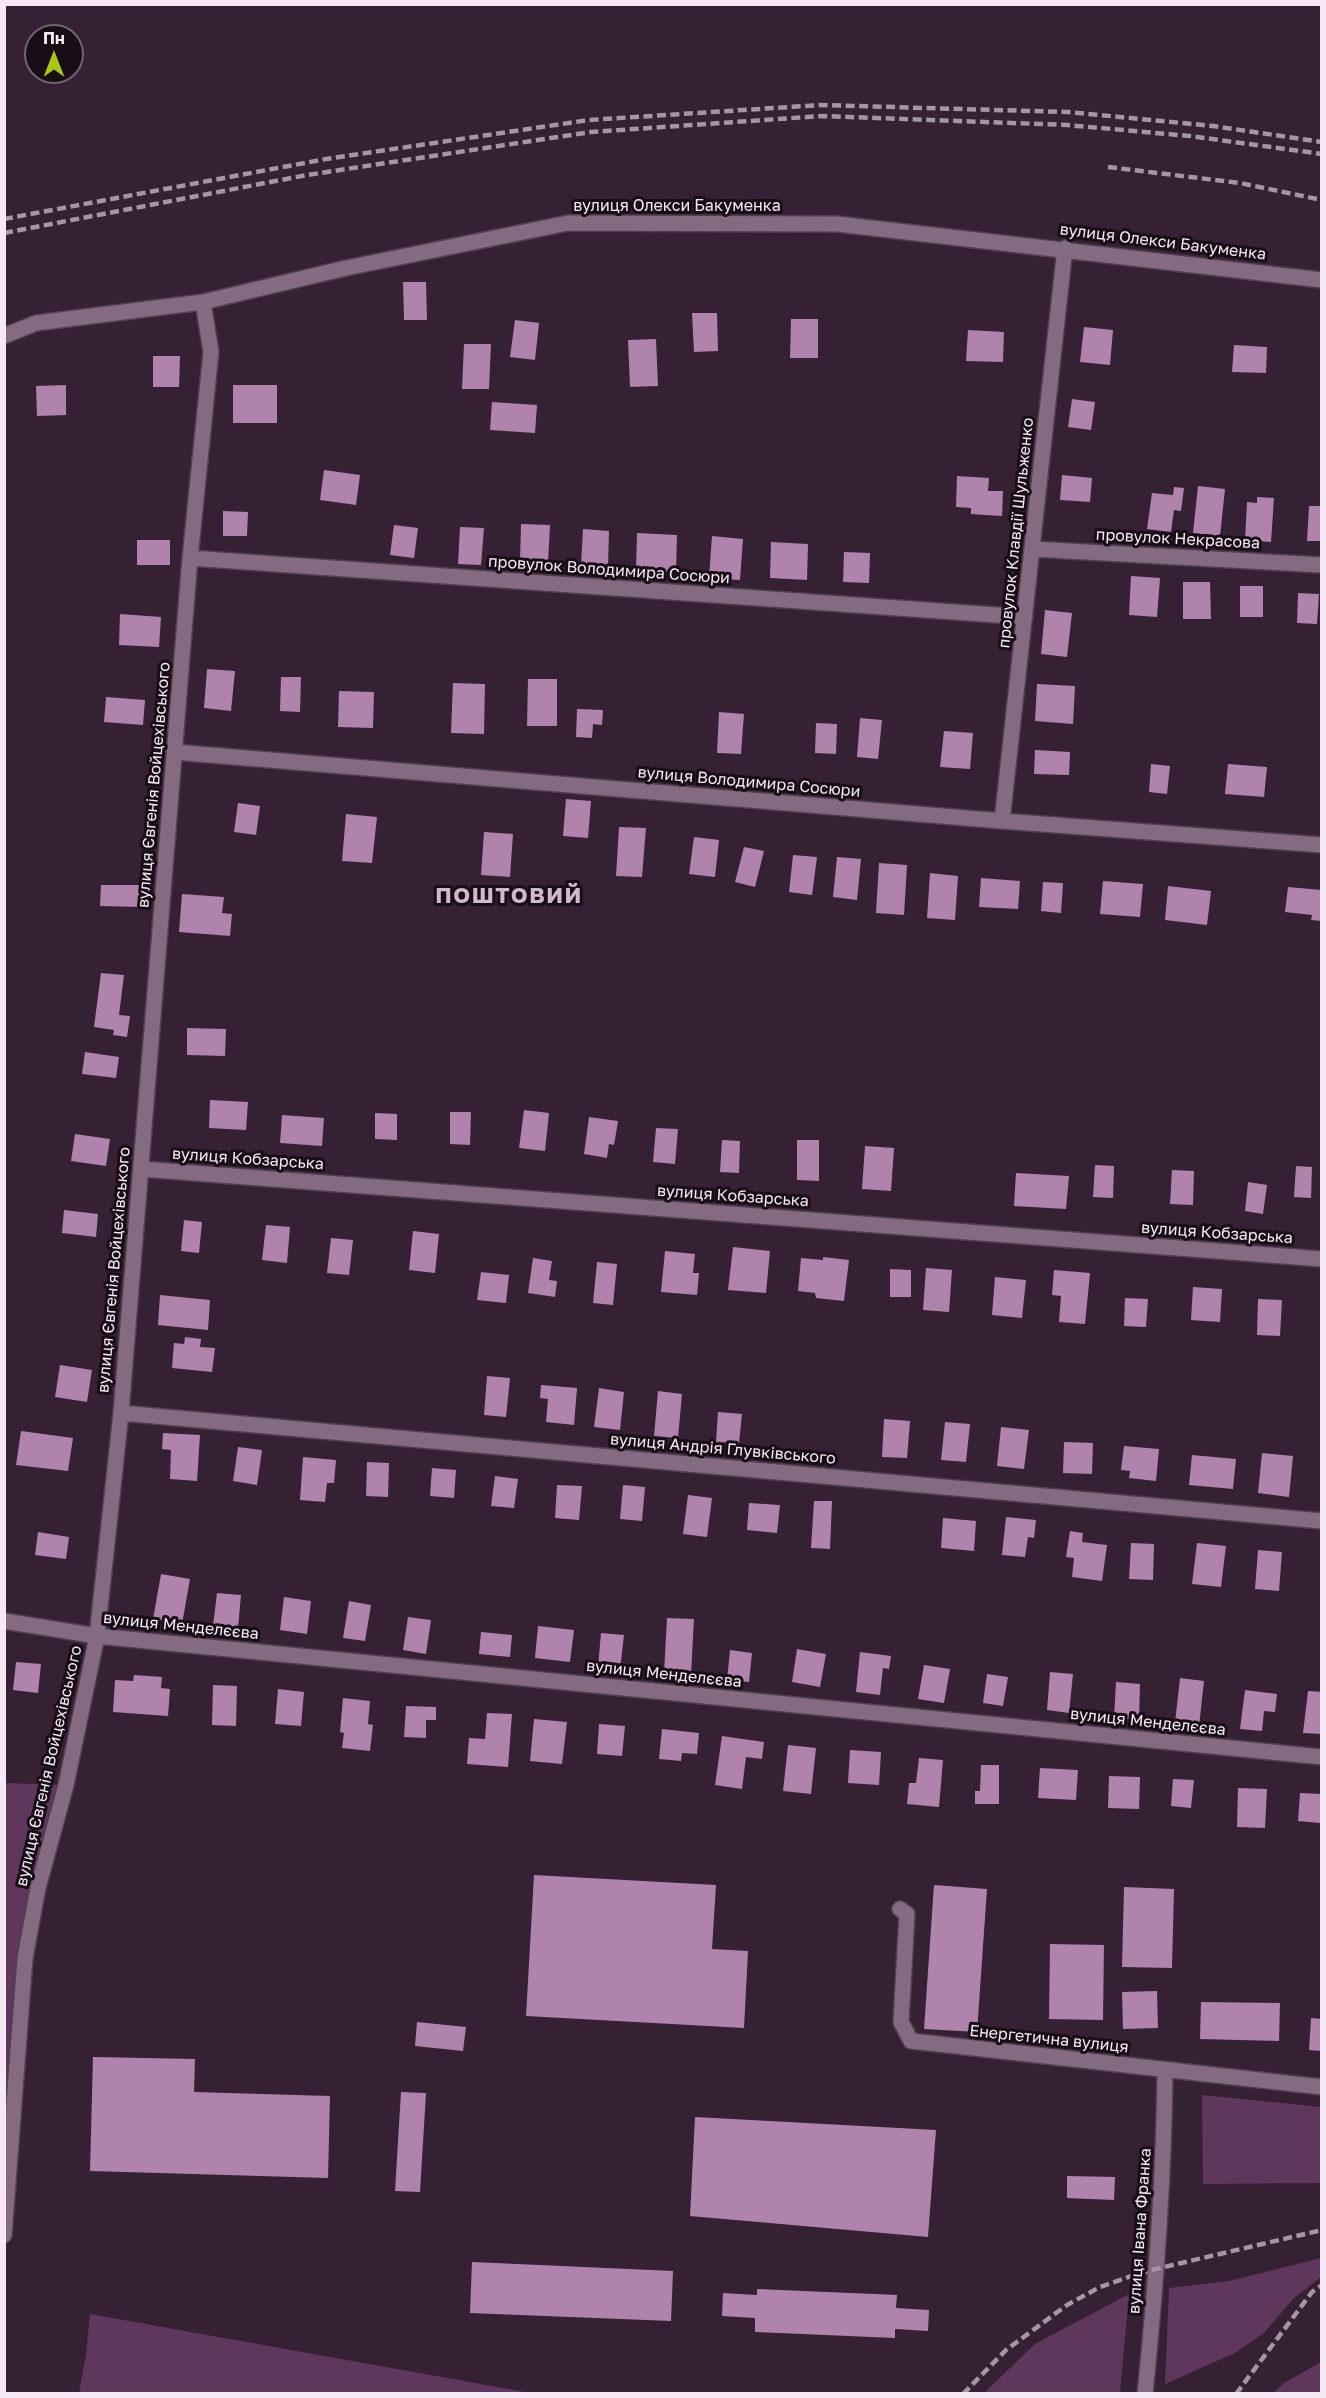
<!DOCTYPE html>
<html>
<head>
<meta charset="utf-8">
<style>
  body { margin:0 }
  #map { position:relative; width:1326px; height:2398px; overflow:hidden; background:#352034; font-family:"Golos Text",sans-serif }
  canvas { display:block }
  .frame { position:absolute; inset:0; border:6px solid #f6e8f4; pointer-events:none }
  .north { position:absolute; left:24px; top:24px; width:60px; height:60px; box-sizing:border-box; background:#170e16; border:2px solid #70656f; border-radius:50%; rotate:0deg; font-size:16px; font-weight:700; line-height:24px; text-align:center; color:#f6e8f4 }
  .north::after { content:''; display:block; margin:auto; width:21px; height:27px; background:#abc614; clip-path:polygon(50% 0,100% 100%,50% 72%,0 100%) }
</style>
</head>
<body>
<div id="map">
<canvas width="1326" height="2398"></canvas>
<div class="frame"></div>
<div class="north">Пн</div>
</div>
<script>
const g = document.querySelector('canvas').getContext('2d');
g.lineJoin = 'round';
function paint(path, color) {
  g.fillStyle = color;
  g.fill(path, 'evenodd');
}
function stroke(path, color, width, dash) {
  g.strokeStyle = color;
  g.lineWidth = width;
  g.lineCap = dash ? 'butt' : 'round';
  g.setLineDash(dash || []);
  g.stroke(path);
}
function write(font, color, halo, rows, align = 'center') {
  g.font = font + ' "Golos Text",sans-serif';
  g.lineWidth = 6;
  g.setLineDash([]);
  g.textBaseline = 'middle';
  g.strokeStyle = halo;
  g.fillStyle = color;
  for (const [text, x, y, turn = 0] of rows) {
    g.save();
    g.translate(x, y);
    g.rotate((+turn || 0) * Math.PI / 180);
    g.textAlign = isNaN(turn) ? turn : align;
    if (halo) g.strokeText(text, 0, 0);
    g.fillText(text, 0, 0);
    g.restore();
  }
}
paint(new Path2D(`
  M5,1783L66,1785L38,1888L5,2234Z
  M1202,2095L1321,2107V2183L1203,2184Z
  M1321,2258V2277L1293,2299L1264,2333L1235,2353L1165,2384L1169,2288L1229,2281Z
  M1129,2294L1120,2393H984L1035,2344Z
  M90,2314L531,2393H79L86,2355Z
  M1321,2362V2393H1273L1284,2383Z`), '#5f375d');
paint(new Path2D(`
  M403,282H426L427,320H404Z
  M692,313H717L718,351L694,352Z
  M791,319H818V358H790Z
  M515,320L539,323L535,360L510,357Z
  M1084,327L1113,330L1110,365L1080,362Z
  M968,330L1004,332L1003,362L966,361Z
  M656,339L658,386L630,387L628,340Z
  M464,344H491L489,389H462Z
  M1234,345L1267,347L1266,373L1232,372Z
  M153,356H180L179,387H153Z
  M66,385V415L37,416L36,386Z
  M233,385H277V423H233Z
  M1072,399L1095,402L1091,430L1068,427Z
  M492,402L537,405L535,433L490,430Z
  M324,470L360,475L356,505L320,500Z
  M1062,475L1092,478L1090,502L1060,500Z
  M957,476L989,478L988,491H1003L1002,516L971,514V508L956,507Z
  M1198,486L1225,489L1220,536L1193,533Z
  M1174,487L1184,488L1181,511L1174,510L1171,532L1147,529L1152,493L1173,495Z
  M1257,497L1274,498L1271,542L1245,540L1247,502L1257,503Z
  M1309,506H1322V541H1307Z
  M223,511L248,512L247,536H223Z
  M521,524L550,525L548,563L520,562Z
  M394,525L418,528L414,558L390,555Z
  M460,527L484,528L481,565L458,564Z
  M583,529L609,531L608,566L581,565Z
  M637,533L677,535L676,573L636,571Z
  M712,536L743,539L740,580L709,578Z
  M137,540H170V565H137Z
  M771,542L808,544L807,580L770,578Z
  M844,552L870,553L869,583L843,582Z
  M1131,576L1160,578L1157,617L1129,615Z
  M1183,582H1210L1211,619H1183Z
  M1240,586H1263V617H1240Z
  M1298,593L1319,594L1317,624L1297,623Z
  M1045,610L1072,613L1067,657L1041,654Z
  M120,614L161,617L159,647L119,645Z
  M207,669L235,671L231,711L204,708Z
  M281,677H301L300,712L280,711Z
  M528,679H557V726H527Z
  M453,683L485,684L484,734L451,733Z
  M1037,684L1075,686L1073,724L1035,721Z
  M339,691L374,692L373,728L338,727Z
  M106,697L145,700L143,725L104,722Z
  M577,709L603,710L602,725L593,724L592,738L576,737Z
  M719,712L744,714L741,754L717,753Z
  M860,718L882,720L878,759L857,757Z
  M816,723L837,724L836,754L815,753Z
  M944,731L973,733L970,769L940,767Z
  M1035,750L1070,752L1069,775L1034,774Z
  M1151,764L1170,766L1167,794L1149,792Z
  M1228,764L1267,767L1264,797L1225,794Z
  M566,799L591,801L588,838L563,836Z
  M238,803L260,806L256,835L234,832Z
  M346,814L377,817L372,863L342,861Z
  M619,827L646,828L642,877L616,876Z
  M484,832L513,834L510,877L481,875Z
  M694,837L719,840L715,877L689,874Z
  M744,847L764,851L755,887L735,882Z
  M793,855L817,857L812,895L789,892Z
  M837,857L861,859L857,900L833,897Z
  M879,863L907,865L904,915L876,913Z
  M930,873L958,876L955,920L927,918Z
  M981,878L1020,881L1018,909L979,907Z
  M1103,881L1143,884L1140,917L1100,914Z
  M1043,882L1063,883L1061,913L1041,911Z
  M101,885H143L142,907L100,906Z
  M1168,886L1211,891L1207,925L1165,920Z
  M1288,887L1322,890V921L1311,920L1312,915L1285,912Z
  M182,894L224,897L222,913L232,914L230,936L179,932Z
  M101,973L124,975L119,1015L130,1016L127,1037L113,1035L114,1030L94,1027Z
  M187,1028L226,1029L225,1056L187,1055Z
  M85,1052L119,1057L116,1078L82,1074Z
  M210,1100L248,1102L246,1130L209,1128Z
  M524,1110L549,1113L545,1151L519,1148Z
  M450,1112H471L470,1145L450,1144Z
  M375,1113L397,1114V1140L375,1139Z
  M282,1115L324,1118L322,1146L280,1143Z
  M589,1117L618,1121L614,1145L609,1144L607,1158L584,1154Z
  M656,1128L678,1129L675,1164L653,1162Z
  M75,1134L110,1139L106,1166L71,1161Z
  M722,1140L740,1141L739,1173L720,1172Z
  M797,1140H819V1181L797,1180Z
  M865,1146L894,1148L891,1191L862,1189Z
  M1095,1165L1114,1166L1113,1198L1093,1197Z
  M1296,1166L1312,1167L1311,1198L1294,1197Z
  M1172,1170L1194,1171L1193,1205L1170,1204Z
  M1016,1173L1069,1176L1066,1209L1014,1206Z
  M1248,1182L1267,1185L1263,1214L1245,1211Z
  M64,1210L98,1214L96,1237L62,1233Z
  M184,1220L202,1222L199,1253L181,1251Z
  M266,1225L290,1227L287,1263L262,1260Z
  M413,1231L439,1234L435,1273L409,1270Z
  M331,1238L353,1240L349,1275L327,1273Z
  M733,1247L770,1251L766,1293L728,1290Z
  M665,1251L695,1254L693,1273H699L697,1295L661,1292Z
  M823,1257L849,1260L844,1301L816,1298L815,1293L798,1291L801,1258L823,1260Z
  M533,1258L552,1261L549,1280L557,1281L555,1297L528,1293Z
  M597,1262L617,1264L613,1305L593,1303Z
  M926,1268L952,1270L949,1312L923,1310Z
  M890,1269L911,1270V1297H890Z
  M1054,1270L1090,1273L1085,1324L1059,1322L1061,1296L1052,1295Z
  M481,1272L509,1275L506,1303L477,1300Z
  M995,1277L1026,1280L1022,1318L992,1315Z
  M1193,1287L1222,1289L1220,1322L1191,1320Z
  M160,1295L210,1300L208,1330L158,1325Z
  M1125,1298L1148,1299L1146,1327L1124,1326Z
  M1258,1299L1282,1300L1280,1336L1257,1335Z
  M185,1337L201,1339L200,1347L215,1348L212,1372L172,1368L174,1343L184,1344Z
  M60,1365L92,1370L87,1402L55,1397Z
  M487,1376L510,1378L506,1417L484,1415Z
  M541,1385L577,1388L574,1425L546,1422L548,1399L540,1398Z
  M599,1388L624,1392L620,1430L594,1427Z
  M658,1391L682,1394L678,1438L654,1436Z
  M718,1412L742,1414L739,1443L716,1442Z
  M884,1419L910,1421L907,1458L882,1457Z
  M945,1422L970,1424L966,1462L941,1460Z
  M1001,1427L1029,1430L1024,1469L997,1466Z
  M21,1431L73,1438L68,1471L16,1465Z
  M163,1433L200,1435L197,1481L170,1479L171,1450L162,1449Z
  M1064,1442L1093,1443L1092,1474L1063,1473Z
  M1124,1446L1159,1449L1156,1481L1129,1478L1130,1471L1121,1470Z
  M238,1447L262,1450L257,1485L233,1481Z
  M1262,1453L1293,1456L1289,1497L1258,1493Z
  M1192,1455L1236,1459L1233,1489L1189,1485Z
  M303,1457L336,1460L334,1483H327L325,1502L300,1500Z
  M367,1462L389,1463L388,1497L366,1496Z
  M432,1468L456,1470L454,1498L430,1496Z
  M495,1476L518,1479L514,1508L491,1506Z
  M557,1485L582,1486L579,1520L555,1518Z
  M623,1485L645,1487L642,1521L620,1519Z
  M688,1495L712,1498L707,1537L683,1534Z
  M814,1501H832L830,1549L811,1548Z
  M749,1503L780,1505L777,1533L747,1530Z
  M1006,1517L1036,1520L1034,1538L1028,1537L1025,1557L1002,1555Z
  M943,1518L976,1521L974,1551L941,1548Z
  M1070,1531L1083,1533L1082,1542L1107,1545L1102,1581L1072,1577L1074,1558L1066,1557Z
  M38,1532L69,1537L66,1559L35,1555Z
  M1131,1543L1154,1544L1153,1580L1129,1579Z
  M1197,1543L1226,1546L1221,1587L1192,1584Z
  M1258,1550L1282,1552L1279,1591L1255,1589Z
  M161,1574L190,1579L182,1624L153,1619Z
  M217,1593L241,1595L238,1628L213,1626Z
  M284,1597L311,1601L307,1634L280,1630Z
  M349,1601L371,1605L365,1641L343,1638Z
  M408,1617L431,1620L426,1654L403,1650Z
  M667,1618L694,1619L691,1675L664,1673Z
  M538,1626L574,1630L570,1662L535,1658Z
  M481,1632L512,1635L510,1657L479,1654Z
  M601,1633L624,1635L620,1670L598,1667Z
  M797,1649L826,1654L820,1687L792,1682Z
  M730,1650L752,1653L749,1682L727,1680Z
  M860,1652L891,1656L889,1669L883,1668L880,1695L856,1692Z
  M16,1662L41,1664L38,1693L13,1690Z
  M924,1665L950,1669L944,1703L918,1699Z
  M1050,1672L1073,1674L1069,1713L1047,1710Z
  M987,1674L1008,1677L1003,1706L983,1703Z
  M134,1675L162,1677L161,1688L170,1689L168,1716L113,1712L115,1680L133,1681Z
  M1180,1678L1204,1681L1199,1726L1175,1723Z
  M1116,1682L1140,1684L1139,1720L1114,1718Z
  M213,1685L237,1686L236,1726L212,1725Z
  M278,1689L304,1692L301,1726L275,1724Z
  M1245,1690L1277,1694L1275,1712L1264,1711L1262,1731L1240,1729Z
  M1308,1691L1322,1692V1734L1303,1733Z
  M343,1698L370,1701L368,1724L373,1725L370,1751L342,1748L344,1733L340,1732Z
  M406,1706L436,1707V1720H426V1738L404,1737Z
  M487,1713L512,1714L508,1767L467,1764L469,1738L485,1739Z
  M534,1719L567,1722L562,1764L530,1761Z
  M599,1724L625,1726L622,1756L597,1754Z
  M662,1729L699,1733L697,1754L682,1753L681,1761L659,1759Z
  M722,1736L764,1742L762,1759L746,1757L742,1789L715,1785Z
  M788,1745L816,1748L811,1794L783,1791Z
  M850,1750L881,1752L879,1785L848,1783Z
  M919,1758L943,1760L939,1807L907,1804L909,1783H916Z
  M981,1765H999V1804H975V1791H980Z
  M1040,1768L1078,1770L1076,1800L1038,1798Z
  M1109,1776L1140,1777L1139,1809L1108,1808Z
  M1173,1779L1194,1780L1191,1808L1171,1806Z
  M1238,1788L1267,1789L1265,1828L1237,1827Z
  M1300,1793L1322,1794L1320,1823L1298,1821Z
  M534,1875L716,1885L712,1949L748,1951L744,2028L526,2016Z
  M934,1885L987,1889L977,2032L924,2029Z
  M1124,1887L1174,1889L1172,1968L1122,1967Z
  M1050,1944L1104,1945L1103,2020L1049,2019Z
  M1157,1991L1158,2028L1123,2029L1122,1992Z
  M1201,2002L1280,2003L1279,2041L1200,2039Z
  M1311,2018L1322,2019V2051L1309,2050Z
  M417,2022L466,2027L463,2051L415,2046Z
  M93,2057L195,2059L194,2092L330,2096L328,2178L90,2171Z
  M401,2092L426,2093L420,2192L395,2191Z
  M695,2117L936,2130L928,2237L690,2216Z
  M1067,2176L1115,2177L1114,2200L1067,2198Z
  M472,2262L673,2271L671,2321L470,2313Z
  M757,2289L897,2295L896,2308L929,2310L928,2331L895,2329V2338L755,2332V2318L722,2316L723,2293L757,2295Z`), '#b083ac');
const minor = new Path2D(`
  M4,336L36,323L203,302L346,268L568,223L837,224L1322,280
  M1032,549L1322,565
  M190,558L1025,617
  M174,752L1002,821L1322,845
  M1002,821L1065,248
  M141,1169L1322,1259
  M121,1413L1322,1521
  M4,1621L97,1636L1322,1757
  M900,1909L907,1914L901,2022L911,2041L1322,2087
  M4,2235L25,1958L38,1888L66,1785L97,1636L121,1413L190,558L211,352L203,302
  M1145,2394C1156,2286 1164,2179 1165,2070`);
stroke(minor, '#503f4f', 18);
stroke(minor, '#846b81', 15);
stroke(new Path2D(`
  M1108,167L1240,183L1322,200
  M4,219L326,159L589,120L820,105L1068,112L1213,126L1322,142
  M4,233L307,175L591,132L822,116L1067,125L1190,136L1322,154
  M963,2394L1006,2350L1067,2305L1100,2287L1143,2272L1322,2230
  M1236,2394L1312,2292L1322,2285`), '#a695a4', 4.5, [9, 4.5]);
write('16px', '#f6e8f4', '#170e16', [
  ["вулиця Олекси Бакуменка",677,206],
  ["вулиця Олекси Бакуменка",1163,242,7],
  ["провулок Клавдії Шульженко",1016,533,-84],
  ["провулок Некрасова",1178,539,3],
  ["провулок Володимира Сосюри",609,570,4],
  ["вулиця Володимира Сосюри",749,782,5],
  ["вулиця Євгенія Войцехівського",154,785,-85],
  ["вулиця Кобзарська",248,1159,4],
  ["вулиця Кобзарська",733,1196,4],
  ["вулиця Кобзарська",1217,1233,4],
  ["вулиця Євгенія Войцехівського",114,1270,-85],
  ["вулиця Андрія Глувківського",723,1449,5],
  ["вулиця Менделєєва",181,1626,6],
  ["вулиця Менделєєва",664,1674,6],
  ["вулиця Менделєєва",1148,1722,6],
  ["вулиця Євгенія Войцехівського",49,1766,-77],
  ["Енергетична вулиця",1049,2039,6],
  ["вулиця Івана Франка",1140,2231,-86]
]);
g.letterSpacing = '1.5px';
write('bold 22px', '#d2b7cf', '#170e16', [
  ["ПОШТОВИЙ",509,896]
]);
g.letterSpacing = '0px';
</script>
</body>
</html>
